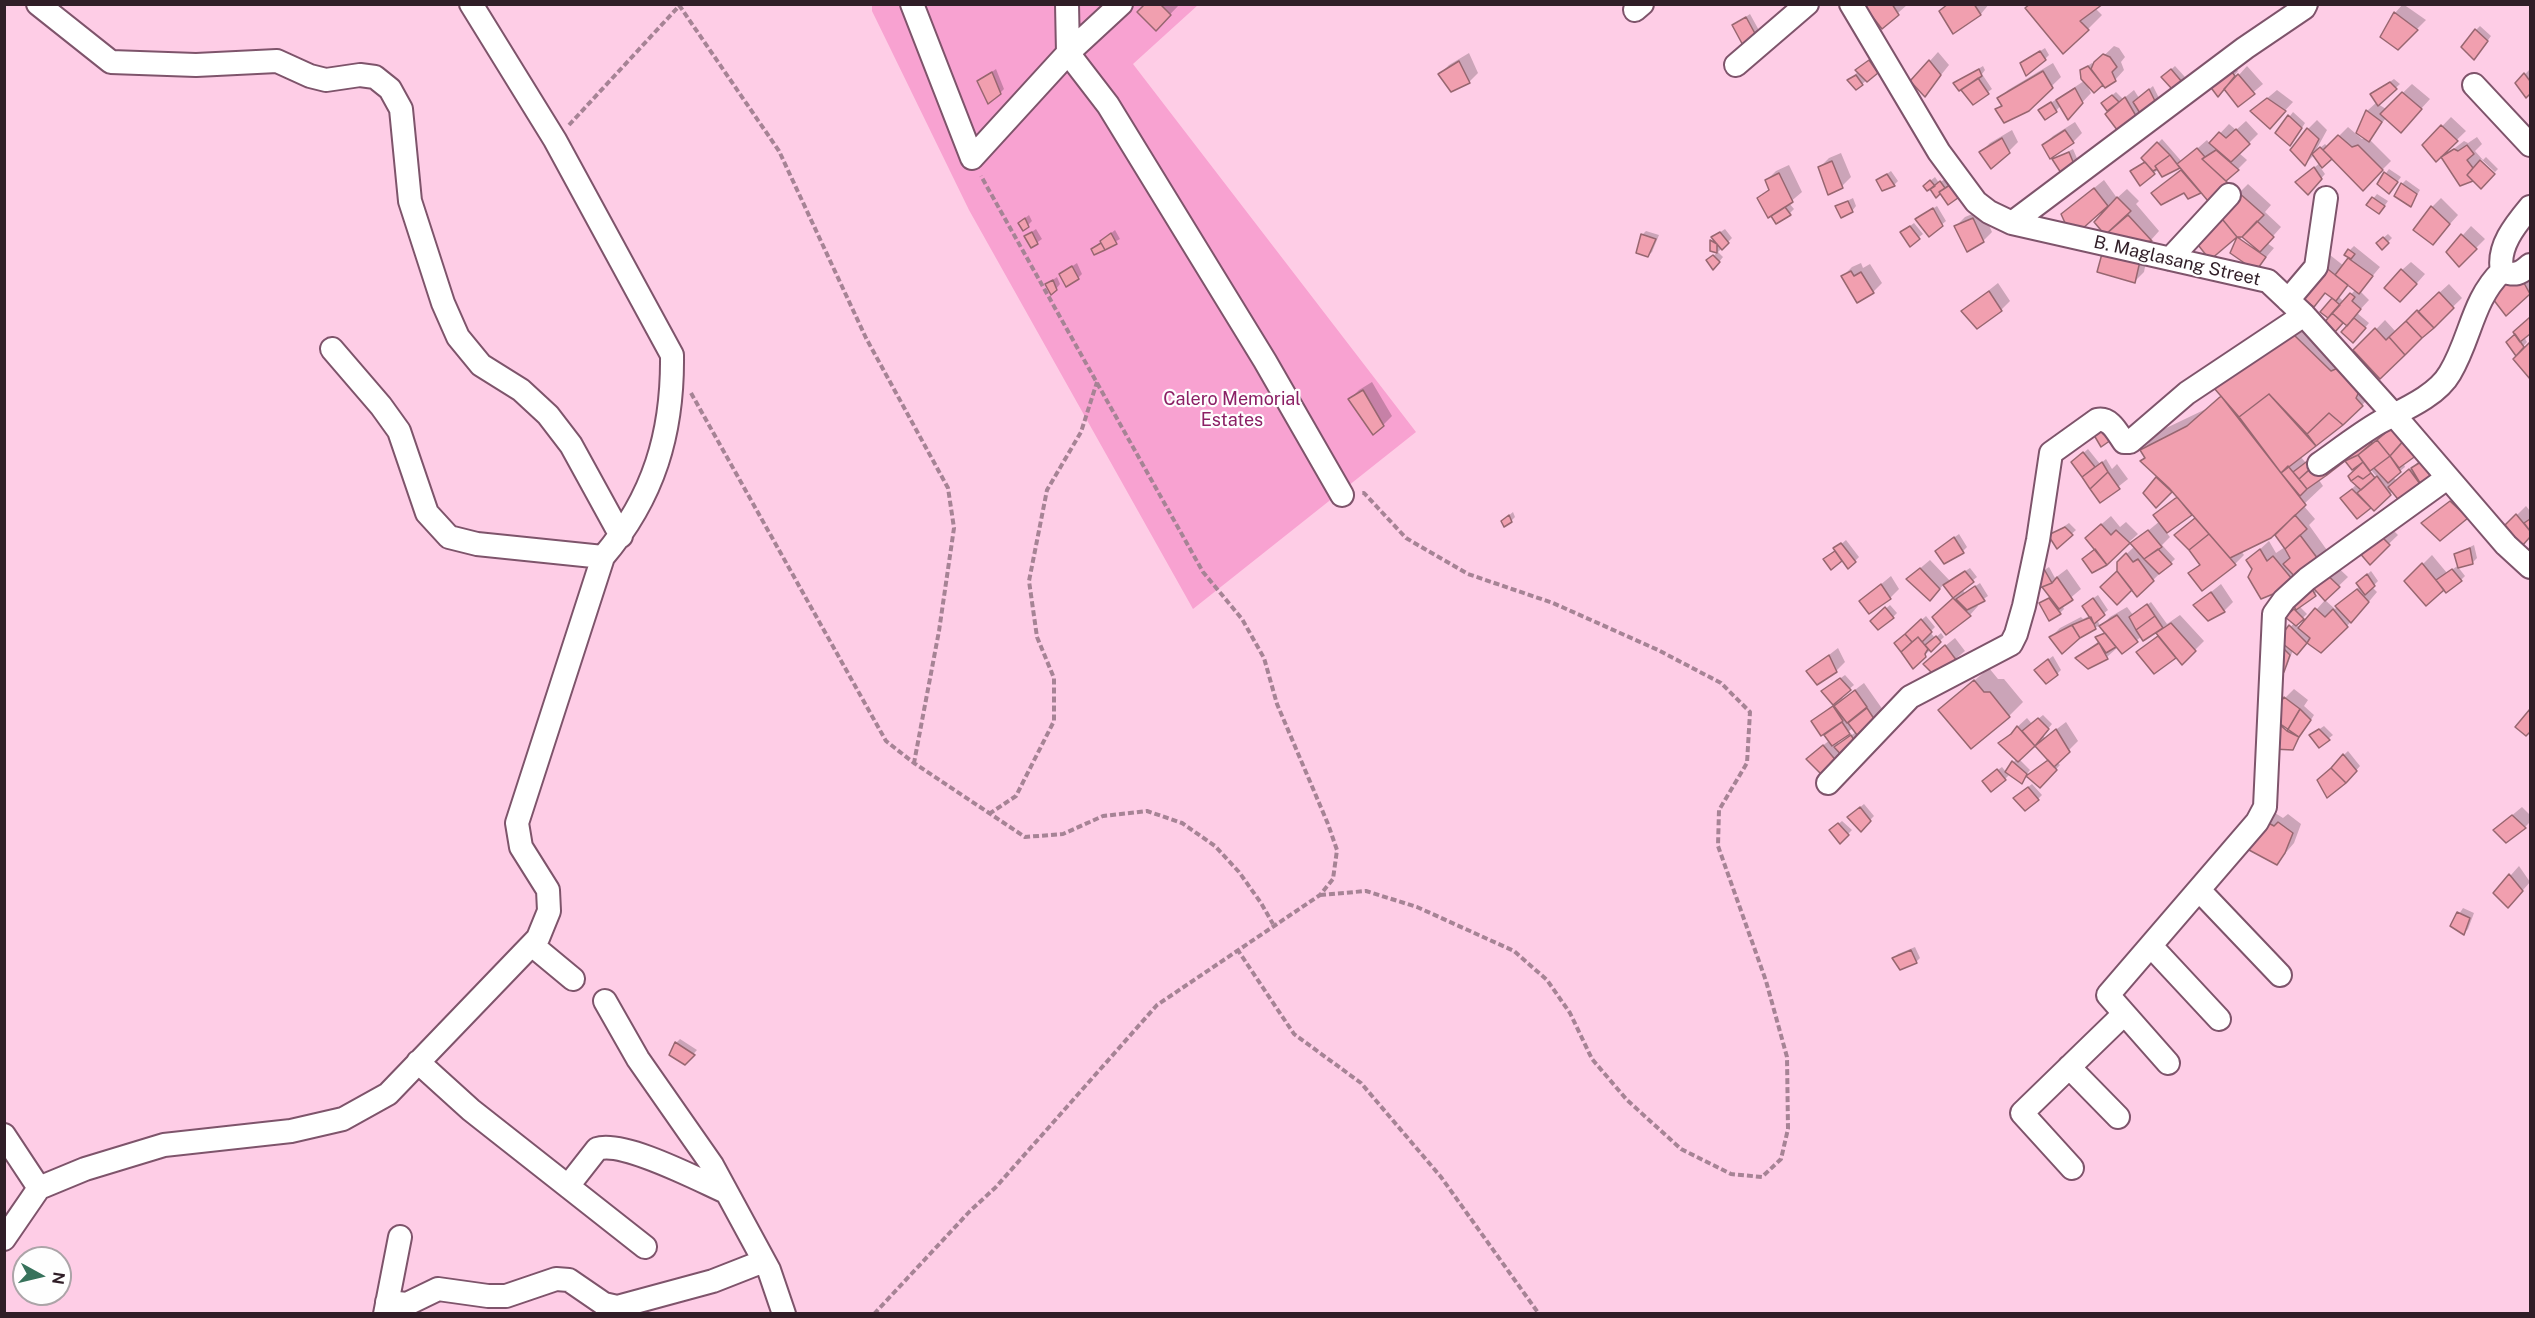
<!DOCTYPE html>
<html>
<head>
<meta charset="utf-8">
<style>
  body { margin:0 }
  #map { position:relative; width:2535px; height:1318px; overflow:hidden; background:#fecde6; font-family:"Public Sans",sans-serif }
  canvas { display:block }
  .frame { position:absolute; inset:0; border:6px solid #301e27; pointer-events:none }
  .north { position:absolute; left:12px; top:1246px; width:60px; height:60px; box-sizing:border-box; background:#fefefe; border:2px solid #aca4a8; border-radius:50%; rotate:98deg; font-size:16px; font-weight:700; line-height:24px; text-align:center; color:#301e27 }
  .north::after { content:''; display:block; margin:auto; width:21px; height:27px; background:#37725b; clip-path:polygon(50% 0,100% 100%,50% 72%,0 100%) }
</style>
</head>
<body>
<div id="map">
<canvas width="2535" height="1318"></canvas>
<div class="frame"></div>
<div class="north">N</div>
</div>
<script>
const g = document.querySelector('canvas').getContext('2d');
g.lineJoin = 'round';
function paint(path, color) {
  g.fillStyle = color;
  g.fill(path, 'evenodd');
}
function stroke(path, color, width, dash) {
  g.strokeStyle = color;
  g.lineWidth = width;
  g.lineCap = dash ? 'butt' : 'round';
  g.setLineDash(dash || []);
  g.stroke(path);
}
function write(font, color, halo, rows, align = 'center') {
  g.font = font + ' "Public Sans",sans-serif';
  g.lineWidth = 4.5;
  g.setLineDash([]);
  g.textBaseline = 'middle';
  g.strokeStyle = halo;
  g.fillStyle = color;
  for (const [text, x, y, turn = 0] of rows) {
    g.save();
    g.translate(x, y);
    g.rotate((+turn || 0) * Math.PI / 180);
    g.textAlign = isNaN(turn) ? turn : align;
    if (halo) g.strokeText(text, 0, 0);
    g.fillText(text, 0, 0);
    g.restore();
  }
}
paint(new Path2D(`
  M872,5H1198L1133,64L1416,432L1193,609L969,210L872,11Z`), '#f8a2d1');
paint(new Path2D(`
  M1147,4H1178L1179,5L1156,29Z
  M1864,4H1907V5L1882,27Z
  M1947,4H1989L1981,14L1954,32Z
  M2031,4L2095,8L2102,15L2088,29Z
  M2403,4L2426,20L2398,48L2382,36L2395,13Z
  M1750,14L1761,34L1745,46L1734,25Z
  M2480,26L2491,36L2478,54L2476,30Z
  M2114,46L2119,48L2125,57L2121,62L2124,70L2115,80L2087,85L2091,93L2076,109L2061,105L2056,111L2040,110L2084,81L2081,70L2092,63L2094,65Z
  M2045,48L2049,55L2045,59L2022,63Z
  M1938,52L1949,65L1925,95L1912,81Z
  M1469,53L1478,73L1469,82L1440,74L1449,65Z
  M1874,57L1881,68L1877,72L1862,84L1849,80Z
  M2053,63L2061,77L2028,109L1997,110L2002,104L1999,99L2008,90Z
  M2232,63L2238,71L2228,83L2230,85L2247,66L2263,84L2238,105L2225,87Z
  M1983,66L1985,70L1982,74L1992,89L1973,103L1955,83Z
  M2175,66L2185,77L2181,81L2163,77Z
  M996,69L1004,89L1000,93L979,81Z
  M2529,70L2530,92L2526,96L2517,83Z
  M2394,79L2400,84L2378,104L2386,109L2412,84L2430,99L2409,122L2386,118L2369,139L2391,161L2363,189L2332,157L2320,167L2325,174L2308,193L2301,178L2320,163L2315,154L2305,164L2308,129L2317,120L2327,130L2315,152L2325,144L2328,147L2348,127L2362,139L2366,138L2367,111L2377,102L2372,94Z
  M2153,86L2160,100L2138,120L2109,111L2103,103L2116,92L2123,99L2134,90L2139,98Z
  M2277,90L2293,102L2278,118L2252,111Z
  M2293,112L2305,123L2294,140L2277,133Z
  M2451,117L2466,131L2436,160L2424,145Z
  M2246,121L2258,134L2239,153L2247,160L2208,199L2201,191L2189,197L2185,191L2153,193L2182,168L2180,165L2163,175L2159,169L2140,184L2146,161L2143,158L2162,139L2182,162L2207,140L2210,144L2229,124L2236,130Z
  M2075,122L2082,133L2073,142L2044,145L2053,136Z
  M2012,130L2018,142L2009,151L1981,152L1990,143Z
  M2477,137L2482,144L2475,151L2483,160L2486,157L2498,169L2495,172L2481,159L2479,161L2493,174L2472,180L2443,157L2464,141L2468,143Z
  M2073,149L2079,163L2064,174L2054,159Z
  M1841,153L1851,177L1842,186L1820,167L1829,158Z
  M1789,165L1802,192L1789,203L1794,209L1790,213L1759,199L1770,188L1767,180L1776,171Z
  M2389,169L2401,177L2393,188L2379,183Z
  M1891,171L1898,181L1894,185L1878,180Z
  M1935,177L1939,183L1945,179L1950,185L1936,196L1929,182Z
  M2104,180L2117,198L2127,189L2139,201L2136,204L2159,231L2151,240L2126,242L2106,233L2096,222L2107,205L2082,227L2062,214Z
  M2406,180L2420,190L2411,205L2402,184Z
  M2248,184L2271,205L2265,212L2281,227L2267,243L2274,248L2256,269L2232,252L2240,232L2239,193ZM2242,235L2262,254L2261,255L2240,241Z
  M2377,194L2388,201L2383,208L2368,205Z
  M1853,198L1856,206L1852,211L1837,206Z
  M2441,198L2458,215L2433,243L2432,207Z
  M1937,206L1946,221L1929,235L1917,219Z
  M1982,210L1992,232L1983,241L1956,226L1965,217Z
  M1029,215L1032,221L1028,225L1024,219Z
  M1914,223L1923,234L1910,244L1902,232Z
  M2471,226L2485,239L2459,265L2448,252Z
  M1036,229L1042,239L1032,246L1026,236Z
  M1725,229L1732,238L1718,252L1711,250L1713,237Z
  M1115,230L1120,239L1095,253L1092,249Z
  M1646,231L1659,235L1652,252L1648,256L1642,235Z
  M2388,234L2392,238L2382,248V239Z
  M2354,246L2380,267L2360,291L2369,300L2357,313L2369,323L2357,337L2351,319L2343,321L2335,330L2330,318L2323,312L2335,298L2326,292L2314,305L2322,264L2330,255L2344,266L2351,258L2350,250ZM2349,284L2356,289L2344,302L2338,296Z
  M1718,252L1723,257L1714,268L1708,260Z
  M2148,252L2144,272L2135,281L2099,271Z
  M2411,262L2425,274L2409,292L2402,270Z
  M1077,263L1082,274L1078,278L1061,274Z
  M1861,263L1863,268L1870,264L1882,283L1873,292L1843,276L1852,267Z
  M2521,270L2530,273V292L2507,314Z
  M1057,277L1060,284L1056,289L1047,284Z
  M1998,283L2010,301L2001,310L1963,311Z
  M2449,284L2462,298L2380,377L2376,373L2374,379L2381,386L2362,405L2342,424L2300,456L2306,463L2390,423L2405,467L2393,477L2397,481L2419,461L2428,457L2421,482L2401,500L2393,491L2374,509L2371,506L2357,517L2342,498L2357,484L2349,476L2353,470L2345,459L2319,480L2323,486L2303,505L2315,519L2309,525L2329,553L2295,574L2278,591L2257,552L2269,541L2276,553L2285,547L2286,526L2284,524L2241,551L2244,555L2235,564L2202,589L2190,573L2201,563L2185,526L2196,517L2192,513L2166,532L2170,537L2162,545L2175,559L2153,580L2119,571L2118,562L2135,546L2132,544L2160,521L2155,515L2178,496L2172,490L2156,506L2145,493L2158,477L2142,461L2146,457L2142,450L2160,431L2208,408L2313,316L2350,353L2355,351L2385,320L2396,332ZM2274,388L2276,391L2260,403ZM2354,449L2376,476L2373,478L2352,451Z
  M2530,318V332L2524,337L2527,342L2516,354L2519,328Z
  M1372,382L1392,416L1383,425L1350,399L1359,390Z
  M2088,449L2100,464L2106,459L2112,469L2117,464L2128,479L2100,501L2073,462Z
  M2460,493L2467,517L2440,539L2423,523Z
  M2526,506L2530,511V536L2522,544L2507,525Z
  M1513,512L1515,517L1511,521L1507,517Z
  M2111,516L2120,527L2126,522L2138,534L2129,542L2096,549V529Z
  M2069,523L2076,530L2057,547L2050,536Z
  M2388,525L2398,535L2370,562Z
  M1959,534L1967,547L1963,551L1941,547Z
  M1846,540L1859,557L1855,561L1842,558L1831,568L1829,555Z
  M2474,545L2477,558L2472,563L2458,567L2465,576L2461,580L2444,588L2406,581L2432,555L2447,573L2459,565L2456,554Z
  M1930,560L1950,581L1970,568L1977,577L1962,589L1965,593L1980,583L1988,596L1976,604L1978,606L1970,615L1934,618L1954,598L1944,584L1939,590L1917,571Z
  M2332,562L2348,577L2325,599L2318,591L2299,606L2307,614L2296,624L2300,628L2325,600L2335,609L2360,586L2362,579L2371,571L2378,581L2372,587L2377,592L2356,617L2321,651L2307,641L2297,653L2293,650L2287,666L2284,670L2280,640L2294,623L2291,613L2297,608Z
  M2049,567L2055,578L2067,569L2081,589L2062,605L2064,609L2060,613L2041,604L2051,596L2038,574Z
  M1891,576L1899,589L1890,598L1861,601Z
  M2221,584L2233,602L2224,611L2195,605Z
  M2098,595L2108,610L2097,619L2100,626L2051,637L2060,628L2081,617L2083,619L2091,615L2088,602Z
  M2151,602L2167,624L2180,615L2204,641L2182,663L2176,656L2155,672L2138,652L2159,634L2162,627L2142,636L2122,652L2118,647L2107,657L2088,667L2077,658L2099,641L2097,638L2105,632L2101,626L2110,617L2127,607L2133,615Z
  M1890,605L1897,613L1893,617L1872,621Z
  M1926,616L1935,627L1930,632L1935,638L1941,633L1944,637L1913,666L1896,643Z
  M1955,638L1965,651L1936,675L1934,655Z
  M1838,648L1845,662L1836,671H1808Z
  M2053,656L2061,670L2057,674L2040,666Z
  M1989,668L1998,679H2004L2023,702L2009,716L1940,710Z
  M1845,675L1854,685L1841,696L1843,699L1864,683L1888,717L1834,767L1817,750L1830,740L1826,735L1834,727L1813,721L1834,704L1827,688ZM1853,728L1856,732L1839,744L1836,741Z
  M2294,689L2308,700L2304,706L2314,715L2293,748L2285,698Z
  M2043,715L2052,724L2043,735L2045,738L2066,722L2078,741L2057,762L2060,765L2040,786L2049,760L2035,744L2019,759L2030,770L2021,782L2010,774L2005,779L1988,777L2002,767L2006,772L2017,758L2000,743L2027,718L2032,724Z
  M2324,726L2333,735L2319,746L2311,735Z
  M2348,751L2360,766L2354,773L2318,780Z
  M2032,784L2042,795L2038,799L2019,794Z
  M1864,804L1874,816L1861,829L1853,813Z
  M2522,807L2530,815V822L2525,827L2504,822Z
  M2275,813L2283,818L2288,814L2301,824L2294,843L2277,863L2266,822Z
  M1842,821L1852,830L1840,842L1831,830Z
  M2519,866L2530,882L2517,897L2495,893Z
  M2463,908L2474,913L2468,929L2464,933L2452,925Z
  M1915,947L1920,958L1916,962L1894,958L1898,954Z
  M680,1039L697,1050L685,1063L676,1043Z`), '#0003');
const building = new Path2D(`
  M1145,4H1160L1171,15L1156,31L1137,12Z
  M1869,4H1892L1899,15L1882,29L1865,7Z
  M1948,4H1974L1981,15L1953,34L1939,11Z
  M2030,4H2103L2080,21L2089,30L2063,54L2025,8Z
  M2394,12L2418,30L2398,50L2380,37Z
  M1746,17L1758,39L1745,49L1732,25Z
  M2475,29L2488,41L2474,60L2461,47Z
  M2040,51L2046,60L2026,76L2020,63Z
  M2103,54L2110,57L2117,67L2112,72L2116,81L2105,88L2091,69L2094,62Z
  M1869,60L1878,73L1867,82L1855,70Z
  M1929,60L1941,75L1925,97L1910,81Z
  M1459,61L1470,83L1451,92L1438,74Z
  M2088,66L2103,85L2094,93L2081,79L2080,70Z
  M2227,66L2235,76L2218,97L2206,81Z
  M1979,69L1982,76L1959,91L1953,83Z
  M2171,69L2182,82L2172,89L2161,77Z
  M2043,71L2053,88L2029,111L2004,123L1995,109L2002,106L1997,98Z
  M992,72L1001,94L988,104L977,81Z
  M2524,73L2530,81V94L2526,98L2515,83Z
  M2238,74L2255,94L2238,107L2224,89Z
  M1856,75L1863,85L1856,90L1847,80Z
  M1978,78L1989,94L1973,105L1961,90Z
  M2390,82L2397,89L2378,106L2370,94Z
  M2075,88L2083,103L2068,120L2056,100Z
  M2149,89L2157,105L2143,118L2133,102Z
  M2402,92L2422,109L2401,133L2380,114Z
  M2112,95L2119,102L2107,111L2101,103Z
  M2125,97L2139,121L2121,135L2105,114Z
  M2267,98L2286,111L2270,129L2250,111Z
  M2051,102L2057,112L2045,120L2038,110Z
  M2366,110L2382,122L2369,142L2356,133Z
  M2288,115L2302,128L2290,146L2275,133Z
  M2441,125L2458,141L2436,162L2422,145Z
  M2307,128L2319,139L2305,166L2290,150Z
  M2236,129L2250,144L2231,162L2209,143L2219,132L2226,138Z
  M2065,130L2074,143L2050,159L2042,145Z
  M2338,135L2352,147L2358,145L2383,170L2363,191L2323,150Z
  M2002,138L2010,153L1991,169L1979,152Z
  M2157,142L2170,155L2155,166L2157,169L2153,171L2141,158Z
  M2467,145L2474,154L2467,160L2473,168L2467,175L2473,181L2460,186L2441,157L2454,149L2458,151Z
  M2320,147L2332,159L2322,168L2312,154Z
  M2197,148L2205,157L2202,159L2228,183L2208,201L2177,164Z
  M2216,150L2239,170L2226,181L2202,159Z
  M2069,152L2076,169L2063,176L2052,159Z
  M2170,155L2180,168L2162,177L2155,166Z
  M2480,160L2495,174L2481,189L2467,175Z
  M1832,161L1843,188L1828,195L1818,167Z
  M2145,162L2155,174L2140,186L2130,171Z
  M2314,167L2322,179L2308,195L2295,182Z
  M2181,170L2201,193L2188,199L2184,193L2161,205L2151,193Z
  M2384,172L2398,182L2389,194L2377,184Z
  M1779,173L1793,202L1768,218L1757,198L1769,190L1765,180Z
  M1887,174L1895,186L1882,191L1876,180Z
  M1930,180L1935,186L1927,191L1923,186Z
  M1940,181L1945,188L1939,192L1940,194L1936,198L1930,189Z
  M1956,181L1965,193L1948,205L1939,192Z
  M2401,183L2417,194L2411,207L2394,196Z
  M2094,188L2108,206L2082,229L2066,225L2061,214Z
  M2238,192L2264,215L2242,237H2237L2218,214Z
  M2117,197L2131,211L2105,235L2094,222Z
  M2372,197L2385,206L2379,214L2366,205Z
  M1848,201L1853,212L1841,218L1835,206Z
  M2431,206L2450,224L2433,245L2413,230Z
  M1785,207L1791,215L1776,224L1771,216Z
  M1933,208L1943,226L1929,237L1915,219Z
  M2218,214L2237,237L2210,260L2191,236Z
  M2128,215L2152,241L2126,244L2105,235Z
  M1025,218L1029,227L1023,231L1018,223Z
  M1973,218L1984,242L1967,252L1954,226Z
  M2257,221L2274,237L2260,252L2242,237Z
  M1910,226L1920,239L1910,247L1900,232Z
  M1032,232L1038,244L1031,248L1024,236Z
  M1720,232L1729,243L1722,250L1711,237Z
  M1111,233L1117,244L1105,250L1100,241Z
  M1641,234L1656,239L1648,257L1636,253Z
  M2461,234L2477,249L2459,267L2446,252Z
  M2237,237L2266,257L2256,271L2230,253Z
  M2383,237L2389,243L2382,250L2376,243Z
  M1710,240L1717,244V253L1710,251Z
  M1101,243L1105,250L1094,255L1091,249Z
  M2348,249L2355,254L2351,259L2344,255Z
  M2103,250L2140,261L2135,283L2097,272Z
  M1713,255L1720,262L1713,270L1706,260Z
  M2348,258L2373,276L2359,294L2335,275Z
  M2320,263L2348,285L2336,301L2325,293L2314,307L2297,294Z
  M1072,266L1079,279L1066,287L1059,274Z
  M2401,269L2417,284L2400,302L2384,288Z
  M1851,271L1854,276L1861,272L1874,293L1857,303L1841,276Z
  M2511,278L2524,283L2530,294L2506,316L2493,299Z
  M1053,280L1057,290L1051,295L1045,284Z
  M1989,291L2002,311L1977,329L1961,311Z
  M2439,292L2454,308L2434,328L2418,312Z
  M2350,293L2355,297L2352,301L2361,309L2347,326L2332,313Z
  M2332,298L2340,305L2328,318L2320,312Z
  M2417,310L2434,328L2422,338L2406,321Z
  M2332,313L2343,323L2335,332L2324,323Z
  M2530,317V334L2520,342L2513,332Z
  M2354,318L2366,328L2353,343L2341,332Z
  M2406,321L2422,338L2405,355L2389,337Z
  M2375,328L2386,340L2389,337L2405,355L2380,379L2353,350Z
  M2293,334L2331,371L2338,368L2359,392L2356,398L2363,406L2343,425L2329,413L2307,434L2269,394L2239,417L2214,388Z
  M2515,334L2524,347L2516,356L2506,342Z
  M2530,342V379L2513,359Z
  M1363,390L1384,426L1373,435L1348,399Z
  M2269,394L2316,446L2281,473L2239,417Z
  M2221,396L2306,505L2271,538L2230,558L2169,488L2140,461L2145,458L2140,450L2187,426Z
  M2329,413L2343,425L2316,446L2307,434Z
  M2101,423L2111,440L2101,447L2091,430Z
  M2396,424L2407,437L2390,456L2377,440Z
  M2368,437L2372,443L2358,455L2345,461L2340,456Z
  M2377,440L2390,456L2370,471L2358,455Z
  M2404,440L2417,455L2399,468L2390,456Z
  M2083,452L2095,467L2082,477L2071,462Z
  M2318,453L2322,458L2299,479L2293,472Z
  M2358,455L2363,462L2352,470L2345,461Z
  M2340,456L2345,461L2327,475L2323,468Z
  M2390,456L2401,472L2388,483L2374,468Z
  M2424,460L2437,477L2423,488L2411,468Z
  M2102,462L2108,472L2090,489L2082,477Z
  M2363,462L2371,473L2363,479L2358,476L2351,481L2348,476Z
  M2316,464L2323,468L2327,475L2307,489L2299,479Z
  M2288,466L2307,489L2300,496L2281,473Z
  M2409,469L2420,484L2401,503L2388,487Z
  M2108,472L2120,489L2100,503L2090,489Z
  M2371,473L2375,478L2361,490L2351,481L2358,476L2363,479Z
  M2377,476L2391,495L2374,511L2357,493Z
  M2156,477L2172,492L2156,508L2143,493Z
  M2352,489L2371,508L2357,519L2340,498Z
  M2177,497L2192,515L2167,533L2153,515Z
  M2450,501L2468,518L2440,541L2421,523Z
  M2516,514L2530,531V537L2522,546L2505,525Z
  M1509,515L1512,522L1504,527L1501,521Z
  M2295,515L2307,529L2285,549L2275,535Z
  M2195,518L2209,534L2189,550L2174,535Z
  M2530,519V531L2524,523Z
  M2101,524L2111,535L2116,530L2130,543L2107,565L2085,538Z
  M2065,527L2073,535L2057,549L2048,535Z
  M2148,530L2162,547L2144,559L2130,543Z
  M2378,533L2390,545L2370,565L2358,551Z
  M2209,534L2236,565L2202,591L2188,573L2200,565L2189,550Z
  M2300,535L2321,563L2299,581L2283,564L2290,558L2285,549Z
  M1954,537L1964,553L1944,564L1935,551Z
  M1841,543L1856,562L1848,569L1833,548Z
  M2470,548L2473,564L2458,568L2454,554Z
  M2095,549L2107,565L2092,573L2082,559Z
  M2158,549L2172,564L2159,574L2144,559Z
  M2260,549L2267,561L2273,556L2292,579L2278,592L2261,599L2248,577L2252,569L2246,560Z
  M1835,551L1842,561L1831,570L1823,559Z
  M2126,553L2133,562L2138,559L2154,581L2137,597L2117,571V562Z
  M2422,563L2444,590L2426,606L2404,581Z
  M1920,568L1940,589L1930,601L1906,579Z
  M2044,569L2052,583L2037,589L2032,577Z
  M2452,569L2462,581L2446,593L2436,580Z
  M2322,570L2340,587L2325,601L2308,582Z
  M1965,571L1974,582L1953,598L1943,585Z
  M2117,571L2132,590L2117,605L2100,587Z
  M2367,574L2375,586L2365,595L2356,583Z
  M2057,577L2073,600L2059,609L2042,587L2052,583Z
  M1881,584L1891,599L1869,614L1859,601Z
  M2309,584L2316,596L2296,610L2290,598Z
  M1975,586L1985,601L1967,610L1956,599Z
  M2357,589L2369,602L2351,623L2335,606Z
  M2211,592L2225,612L2208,621L2193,605Z
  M1953,598L1971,616L1946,635L1932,617Z
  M2049,598L2061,614L2049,621L2039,603Z
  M2093,598L2105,615L2094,624L2082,606Z
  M2147,604L2155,616L2136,630L2129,617Z
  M1885,607L1894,618L1878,630L1870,621Z
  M2315,608L2325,617L2333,609L2348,627L2321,653L2307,643L2310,638L2298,628Z
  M2294,609L2304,619L2296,626L2285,617Z
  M2117,615L2138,642L2122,654L2099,626Z
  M2155,616L2163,628L2143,641L2136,630Z
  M2091,617L2096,629L2080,638L2072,625Z
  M1921,619L1932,632L1922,642L1918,637L1912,642L1905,634Z
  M2171,623L2196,651L2182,665L2156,633Z
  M2072,625L2080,638L2062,654L2049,637Z
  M2289,625L2307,643L2297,655L2278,640Z
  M2105,633L2116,647L2106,653L2095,637Z
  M1905,634L1912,642L1901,652L1894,643Z
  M1936,636L1941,642L1931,652L1925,645Z
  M2158,636L2176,658L2154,674L2136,652Z
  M1918,637L1928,649L1925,654L1926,657L1913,669L1901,652Z
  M2099,643L2108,659L2088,669L2075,658Z
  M1945,645L1957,661L1936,677L1923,664Z
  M2280,645L2290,655L2284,672L2276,667Z
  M1829,655L1837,672L1817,685L1806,671Z
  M2048,659L2058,675L2046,684L2034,670Z
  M1840,678L1851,690L1833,705L1821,691Z
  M1974,680L1984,692H1990L2010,717L1971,749L1938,710Z
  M1855,690L1867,707L1847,723L1834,706Z
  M2284,697L2300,709L2287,731L2272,718Z
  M1833,706L1843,721L1821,736L1811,721Z
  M1867,708L1880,728L1863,743L1848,723Z
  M2300,709L2311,720L2299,737L2287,731Z
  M2530,709V732L2526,736L2515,727Z
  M2038,718L2049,729L2035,746L2022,731Z
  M1842,722L1850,734L1832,746L1824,735Z
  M2279,723L2299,737L2293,750L2273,749Z
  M2017,726L2035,746L2018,762L1998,743L2011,734Z
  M2056,729L2070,752L2054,767L2035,746Z
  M2319,729L2330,740L2319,748L2309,735Z
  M1851,735L1860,750L1845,759L1834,747Z
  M1823,745L1838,763L1825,778L1806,759Z
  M2343,754L2357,771L2346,783L2331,768Z
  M2048,760L2057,770L2040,788L2026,776Z
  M2012,761L2027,774L2022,784L2005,772Z
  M2331,768L2346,783L2327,798L2317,780Z
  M1997,769L2006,780L1991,792L1982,781Z
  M2028,787L2039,800L2025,811L2013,798Z
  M1860,807L1871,821L1861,832L1847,817Z
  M2512,815L2526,828L2506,843L2493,830Z
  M2265,821L2274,826L2278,822L2293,833L2285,853L2277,865L2249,850Z
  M1838,823L1849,835L1840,844L1829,830Z
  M2509,874L2523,891L2508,908L2493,893Z
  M2457,912L2470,918L2464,935L2450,926Z
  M1911,950L1917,963L1900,970L1892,958Z
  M675,1042L695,1055L685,1065L669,1055Z`);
paint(building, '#f19faf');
stroke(building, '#976670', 1.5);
const minor = new Path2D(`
  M38,4L111,62L196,65L277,61L310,76L326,80L360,75L375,77L390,89L401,109L410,201L443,303L458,337L481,365L521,390L548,415L571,445L621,536
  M912,4L972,158L1068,53L1121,4
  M1067,4L1068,53L1108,105L1265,361L1342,495
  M1851,4L1939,152L1976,202L1989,212L2012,223L2268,281L2304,315L2395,416L2506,545L2530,567
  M1635,10L1642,4
  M1736,65L1807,4
  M2474,85L2530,145
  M2012,223L2245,48L2304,8L2306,4
  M2170,259L2229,195
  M2502,271C2497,247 2515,225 2530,207
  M2288,300L2316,267L2326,198
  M332,349L381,406L399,431L427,513L449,537L477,544L603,557
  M2319,464C2339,450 2359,434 2380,422C2403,410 2437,396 2450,373C2471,338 2472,300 2502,271C2515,276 2520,274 2530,265
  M1828,783L1910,697L2011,644L2016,634L2024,606L2038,540L2051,453L2097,420C2110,417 2117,432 2124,442H2130L2187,393L2304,315
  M2199,890L2280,975
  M532,945L573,979
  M2151,946L2219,1019
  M605,1001L638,1059L712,1165L769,1270L784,1314
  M418,1062L471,1110L645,1247
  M2168,1063L2108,995L2257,822L2265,807L2274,614L2284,600L2307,579L2447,478
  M2069,1067L2118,1117
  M4,1135L39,1188
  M2072,1168L2022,1113L2124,1014
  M568,1186L597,1149C623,1140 699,1180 726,1192
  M4,1239L39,1188L85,1169L164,1145L291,1131L343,1119L388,1094L538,938L549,911L548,890L521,847L517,823L603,557C654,497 673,433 672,355L555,140L471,4
  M387,1302L407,1304L438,1289L488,1296H506L556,1279L569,1280L604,1304L617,1307L713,1281L764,1261
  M385,1314L400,1237`);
stroke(minor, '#7e546b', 26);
stroke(new Path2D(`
  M679,5L779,151L866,338L948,488L954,528L939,631L914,763
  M569,125L680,5
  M691,393L886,741L914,763L1025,837L1063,834L1103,816L1147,811L1182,823L1215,846L1239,872L1261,903L1273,924
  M989,814L1016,796L1054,721V678L1037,637L1029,581L1047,490L1081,432L1097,382
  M1320,895L1366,891L1417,907L1514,951L1547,980L1570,1013L1592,1059L1627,1100L1681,1149L1731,1174L1762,1177L1781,1159L1788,1129L1787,1057L1766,981L1718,846L1719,810L1747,763L1750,712L1721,683L1658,650L1553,603L1468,574L1406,538L1364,493H1360
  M1237,949L1294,1034L1361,1083L1441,1177L1539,1314
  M874,1314L970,1211L996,1187L1157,1005L1320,895L1333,879L1337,850L1328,824L1277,704L1264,658L1242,619L1203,572L981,176`), '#a68395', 4, [6, 3]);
stroke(minor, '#fff', 22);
write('18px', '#301e27', '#fefefe', [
  ["B. Maglasang Street",2177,261,13]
]);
write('18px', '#8b2065', '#fefefe', [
  ["Calero Memorial",1232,399],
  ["Estates",1232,420]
]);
</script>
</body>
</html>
